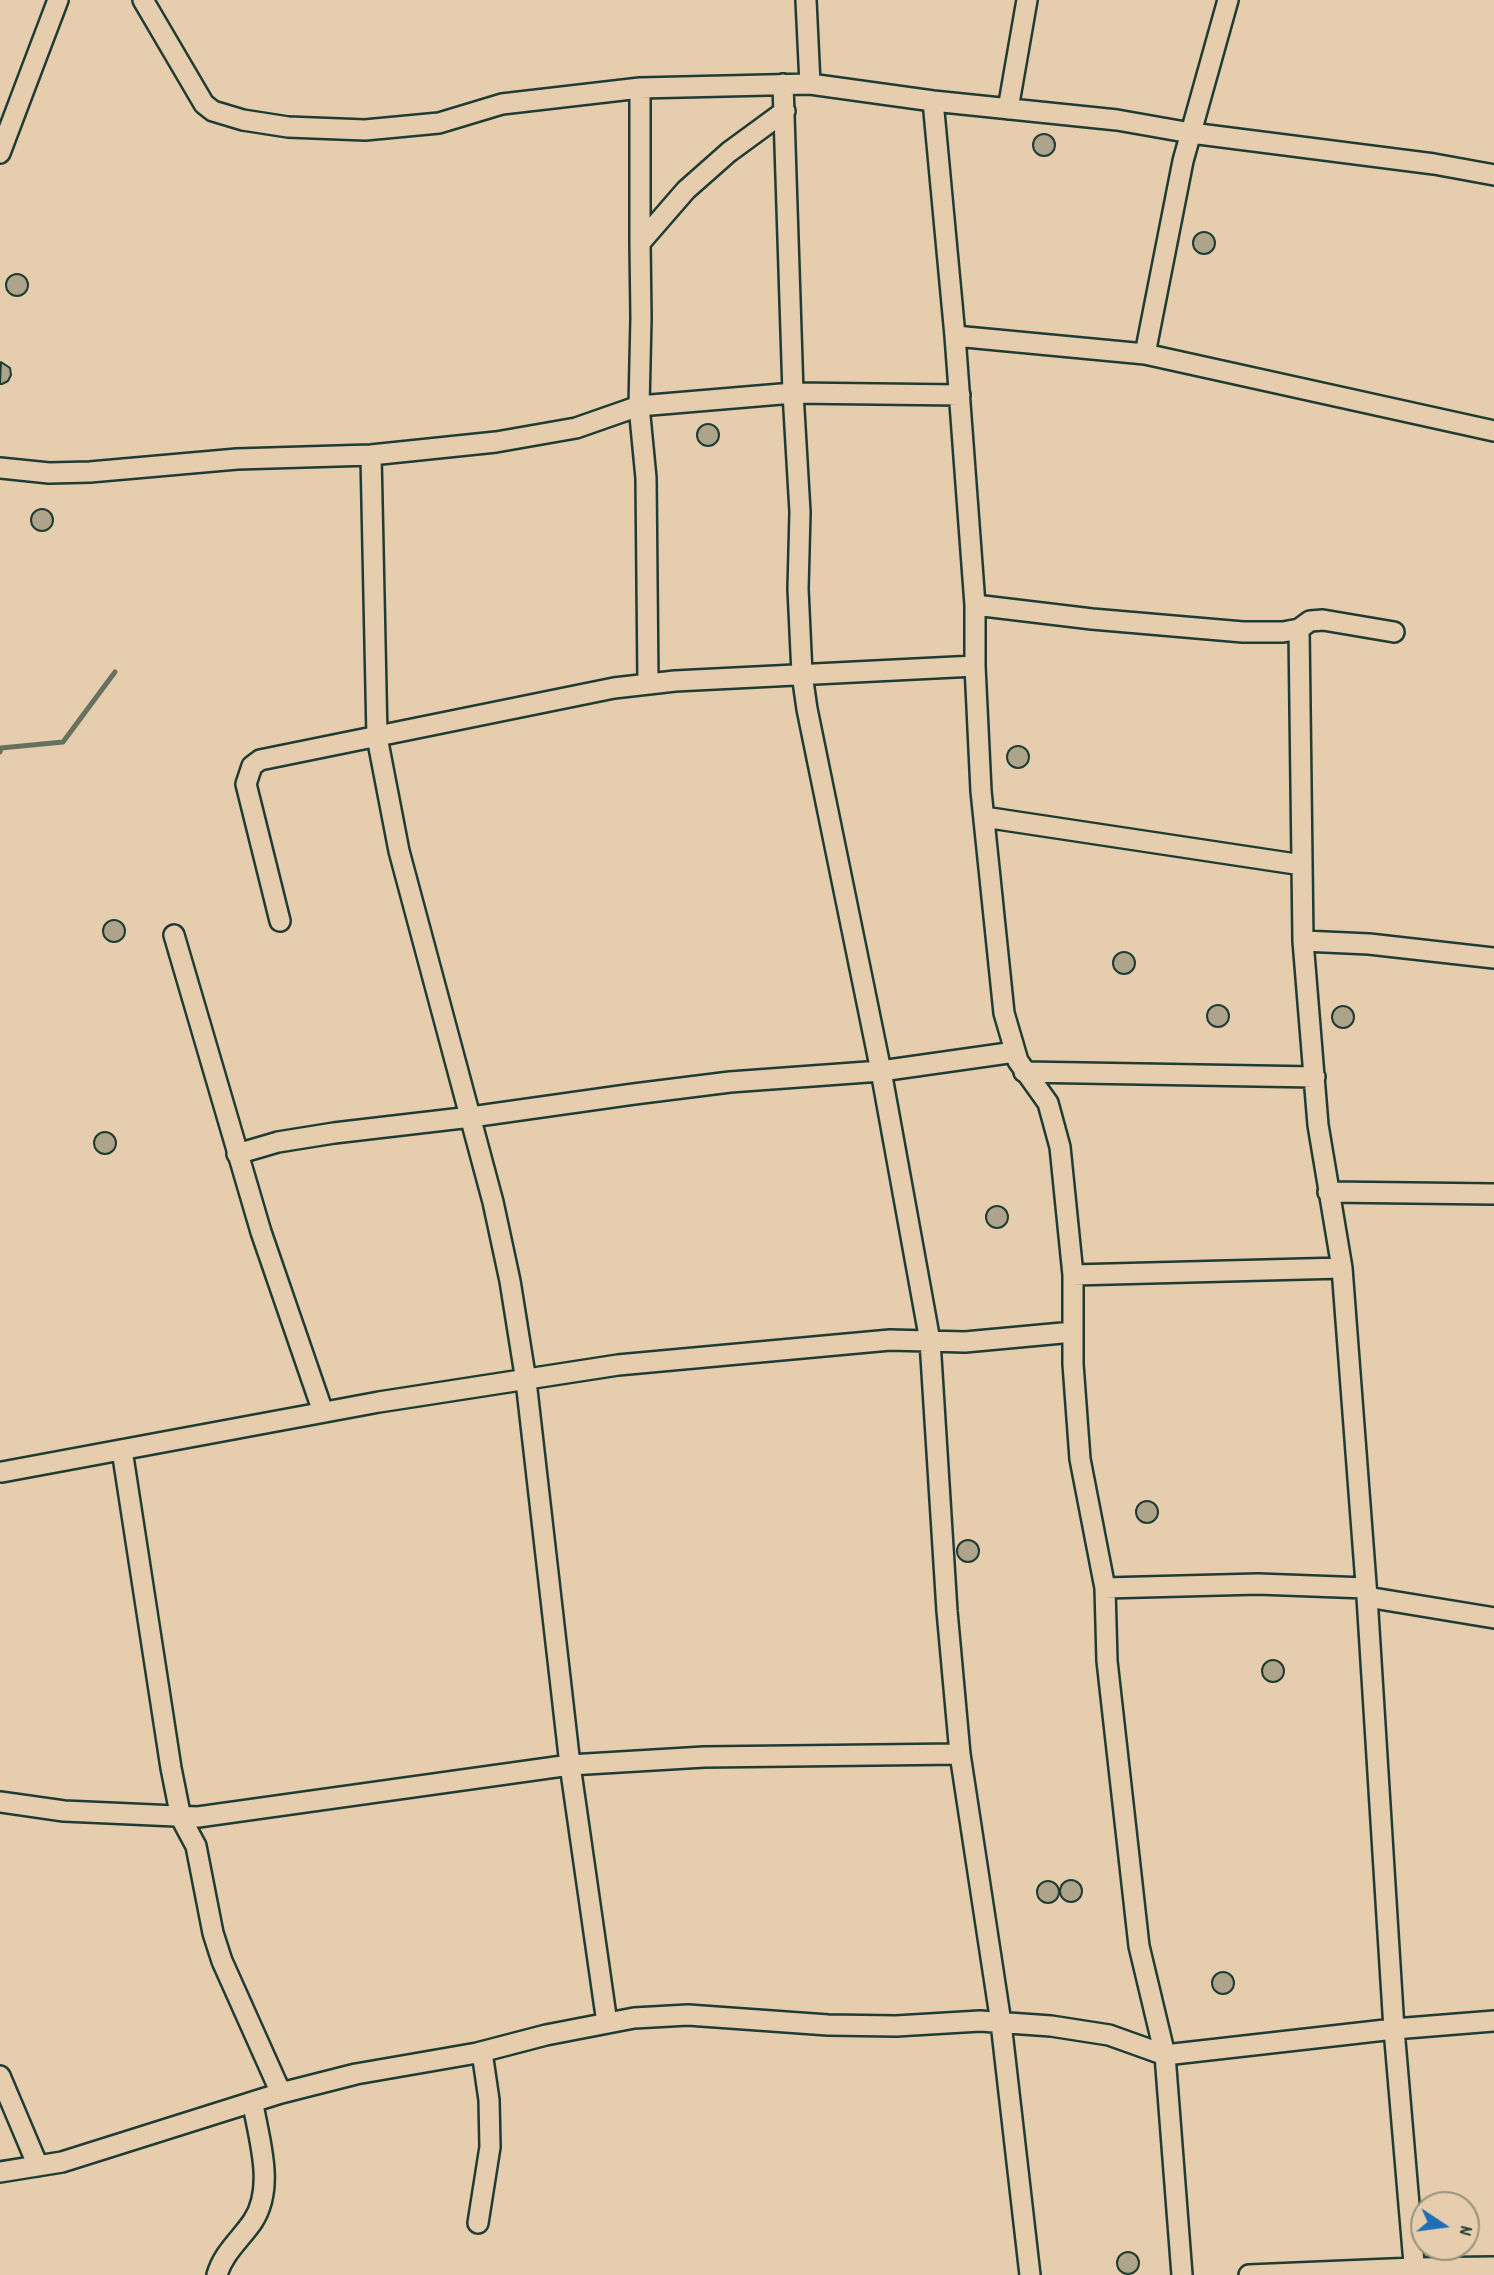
<!DOCTYPE html>
<html>
<head>
<meta charset="utf-8">
<style>
  body { margin:0 }
  #map { position:relative; width:1494px; height:2275px; overflow:hidden; background:#e5cdad; font-family:Dekko,sans-serif }
  canvas { display:block }
  .north { position:absolute; left:1410px; top:2191px; width:70px; height:70px; box-sizing:border-box; background:#e5cdad; border:2px solid #96937d; border-radius:50%; rotate:103deg; font-size:19px; font-weight:700; line-height:28px; text-align:center; color:#1f3d34 }
  .north::after { content:''; display:block; margin:auto; width:24px; height:32px; background:#1f6fb2; clip-path:polygon(50% 0,100% 100%,50% 72%,0 100%) }
</style>
</head>
<body>
<div id="map">
<canvas width="1494" height="2275"></canvas>
<div class="north">N</div>
</div>
<script>
const g = document.querySelector('canvas').getContext('2d');
g.lineJoin = 'round';
function stroke(path, color, width, dash) {
  g.strokeStyle = color;
  g.lineWidth = width;
  g.lineCap = dash ? 'butt' : 'round';
  g.setLineDash(dash || []);
  g.stroke(path);
}
function paint(path, color) {
  g.fillStyle = color;
  g.fill(path, 'evenodd');
}
stroke(new Path2D(`
  M0,752L1,748L63,742L115,672`), '#677160', 5);
const building = new Path2D(`
  M1033 145a11 11 0 1 1 22 0a11 11 0 1 1-22 0Z
  M1193 243a11 11 0 1 1 22 0a11 11 0 1 1-22 0Z
  M6 285a11 11 0 1 1 22 0a11 11 0 1 1-22 0Z
  M1,362L10,368L11,375L8,381L2,384H0Z
  M697 435a11 11 0 1 1 22 0a11 11 0 1 1-22 0Z
  M31 520a11 11 0 1 1 22 0a11 11 0 1 1-22 0Z
  M1007 757a11 11 0 1 1 22 0a11 11 0 1 1-22 0Z
  M103 931a11 11 0 1 1 22 0a11 11 0 1 1-22 0Z
  M1113 963a11 11 0 1 1 22 0a11 11 0 1 1-22 0Z
  M1207 1016a11 11 0 1 1 22 0a11 11 0 1 1-22 0Z
  M1332 1017a11 11 0 1 1 22 0a11 11 0 1 1-22 0Z
  M94 1143a11 11 0 1 1 22 0a11 11 0 1 1-22 0Z
  M986 1217a11 11 0 1 1 22 0a11 11 0 1 1-22 0Z
  M1136 1512a11 11 0 1 1 22 0a11 11 0 1 1-22 0Z
  M957 1551a11 11 0 1 1 22 0a11 11 0 1 1-22 0Z
  M1262 1671a11 11 0 1 1 22 0a11 11 0 1 1-22 0Z
  M1060 1891a11 11 0 1 1 22 0a11 11 0 1 1-22 0Z
  M1037 1892a11 11 0 1 1 22 0a11 11 0 1 1-22 0Z
  M1212 1983a11 11 0 1 1 22 0a11 11 0 1 1-22 0Z
  M1428,2247H1449V2248L1446,2255L1440,2258L1433,2257Z
  M1117 2263a11 11 0 1 1 22 0a11 11 0 1 1-22 0Z`);
paint(building, '#aea48b');
stroke(building, '#1f3d34', 2);
const minor = new Path2D(`
  M143,0L204,104L213,111L243,120L288,127L365,130L439,123L502,104L640,88L810,84L933,101L1117,120L1191,133L1434,164L1494,175
  M806,0L810,84
  M783,84L793,393L800,512L798,589L802,674L807,709L881,1071L930,1341L947,1611L960,1754L1001,2023L1030,2275
  M933,101L955,336L975,605V666L981,791L1004,1013L1018,1061L1048,1103L1060,1147L1073,1275V1364L1080,1459L1105,1588L1107,1661L1139,1946L1165,2055L1182,2275
  M1008,109L1027,0
  M0,153L58,0
  M640,243V88
  M955,336L1145,354L1494,431
  M1145,354L1183,161L1228,0
  M371,455L377,737L399,851L493,1202L510,1281L526,1381L570,1765L607,2023
  M0,468L49,473L90,472L237,459L371,455L496,442L576,428L639,406L793,393L960,395
  M975,605L1092,619L1243,632H1283L1299,629L1310,621L1323,620L1394,632
  M1299,629L1303,941L1318,1125L1342,1268L1367,1597L1394,2029L1415,2275
  M648,684L646,478L639,406L641,318L640,243L686,190L729,152L785,111
  M984,817L1302,865
  M280,921L246,784L252,766L260,760L614,688L675,681L975,666
  M174,935L261,1232L323,1412
  M1303,941L1369,944L1494,958
  M1024,1072L1315,1077
  M237,1154L278,1142L334,1133L471,1117L634,1094L730,1082L881,1071L1015,1052
  M1328,1192L1494,1194
  M1073,1275L1342,1268
  M122,1450L171,1768L181,1818L196,1846L213,1933L222,1961L281,2093
  M2,1472L379,1402L618,1365L890,1340L965,1342L1073,1332
  M1105,1588L1258,1584L1366,1588
  M1367,1597L1494,1618
  M0,1802L64,1811L198,1817L570,1765L704,1757L960,1754
  M0,2076L38,2166
  M0,2172L62,2162L281,2093L356,2074L477,2053L546,2035L634,2018L688,2015L828,2025L896,2026L980,2021L1051,2026L1109,2035L1165,2055L1394,2029L1494,2021
  M478,2223L490,2147L489,2100L482,2052
  M217,2275C223,2253 241,2239 253,2221C275,2187 259,2140 253,2104
  M1249,2275L1414,2268L1494,2267`);
stroke(minor, '#1f3d34', 24);
stroke(minor, '#e5cdad', 19);
</script>
</body>
</html>
